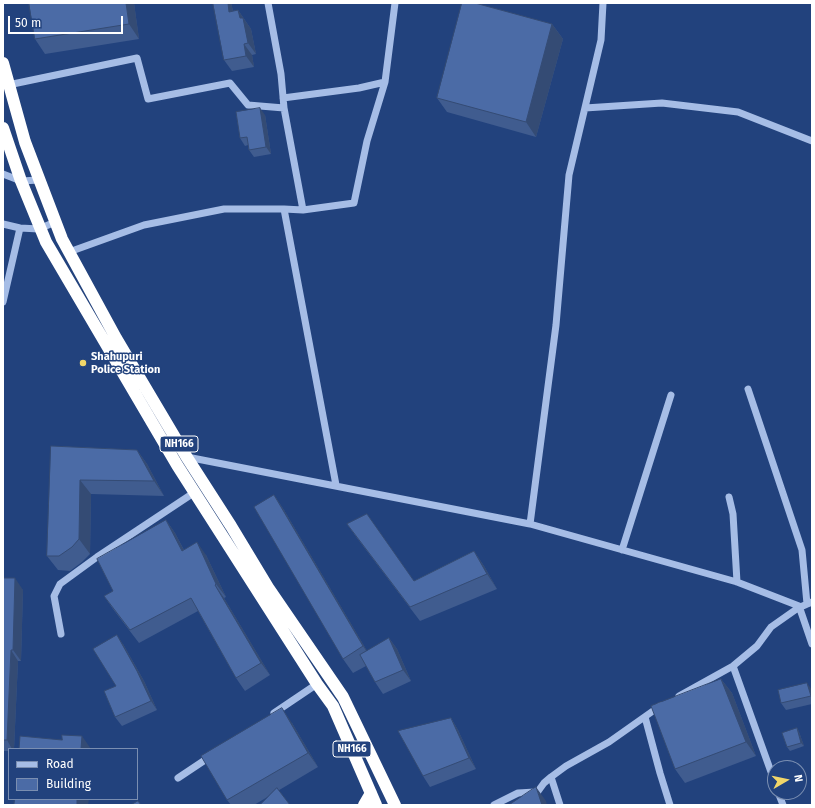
<!DOCTYPE html>
<html>
<head>
<meta charset="utf-8">
<style>
  body { margin:0 }
  #map { position:relative; width:815px; height:808px; overflow:hidden; background:#22427d; font-family:"Fira Sans",sans-serif }
  canvas { display:block }
  .frame { position:absolute; inset:0; border:4px solid #fff; pointer-events:none }
  .legend { position:absolute; left:8px; top:748px; width:130px; height:52px; box-sizing:border-box; background:#22427d; border:1px solid #7a8eb1; margin:0; padding:5px 7px; list-style:none; font-size:12px; color:#fff }
  .legend li { display:flex; align-items:center; gap:8px; height:20px }
  .legend b { width:20px; border:1px solid #7a8eb1 }
  .north { position:absolute; left:767px; top:760px; width:40px; height:40px; box-sizing:border-box; background:#22427d; border:1px solid #7a8eb1; border-radius:50%; rotate:81deg; font-size:11px; font-weight:700; line-height:16px; text-align:center; color:#fff }
  .north::after { content:''; display:block; margin:auto; width:14px; height:18px; background:#f1d669; clip-path:polygon(50% 0,100% 100%,50% 72%,0 100%) }
  .scale { position:absolute; left:8px; top:16px; width:115px; height:18px; box-sizing:border-box; border:2px solid #fff; border-top:0; padding-left:5px; font-size:12px; line-height:14px; white-space:nowrap; color:#fff; -webkit-text-stroke:3px #22427d; paint-order:stroke }
</style>
</head>
<body>
<div id="map">
<canvas width="815" height="808"></canvas>
<div class="frame"></div>
<ul class="legend">
<li><b style="height:5px;background:#a6bde6"></b>Road</li>
<li><b style="height:11px;background:#4b6ba6"></b>Building</li>
</ul>
<div class="north">N</div>
<div class="scale">50 m</div>
</div>
<script>
const g = document.querySelector('canvas').getContext('2d');
g.lineJoin = 'round';
function stroke(path, color, width, dash) {
  g.strokeStyle = color;
  g.lineWidth = width;
  g.lineCap = dash ? 'butt' : 'round';
  g.setLineDash(dash || []);
  g.stroke(path);
}
function paint(path, color) {
  g.fillStyle = color;
  g.fill(path, 'evenodd');
}
function write(font, color, halo, rows, align = 'center') {
  g.font = font + ' "Fira Sans",sans-serif';
  g.lineWidth = 3;
  g.setLineDash([]);
  g.textBaseline = 'middle';
  g.strokeStyle = halo;
  g.fillStyle = color;
  for (const [text, x, y, turn = 0] of rows) {
    g.save();
    g.translate(x, y);
    g.rotate((+turn || 0) * Math.PI / 180);
    g.textAlign = isNaN(turn) ? turn : align;
    if (halo) g.strokeText(text, 0, 0);
    g.fillText(text, 0, 0);
    g.restore();
  }
}
stroke(new Path2D(`
  M268,3L281,74L284,108L303,210L284,209
  M8,85L137,58L148,99L230,83L248,105L284,108
  M283,98L359,88L385,82L395,3
  M585,108L662,103L738,112L812,141
  M3,174L21,181L39,180
  M303,210L354,203L367,141L385,82
  M3,224L20,228L39,229L55,222
  M69,252L144,225L224,209H284L336,485
  M3,302L20,228
  M748,389L802,550L807,604
  M187,457L530,524L737,582L799,606L812,644
  M729,497L733,514L737,582
  M530,524L556,325L569,175L601,40L603,3
  M622,550L671,395
  M61,634L54,596L60,584L97,557L195,492
  M733,666L775,783
  M679,696L733,666L757,646L771,627L798,608L812,602
  M274,713L317,684
  M645,717L660,773L670,805
  M551,777L560,805
  M178,778L211,756
  M778,792L783,805
  M494,805L518,793L535,792
  M528,805L544,783L551,777L566,766L609,742L660,706`), '#a6bde6', 7);
stroke(new Path2D(`
  M3,63L25,142L62,239L116,338L186,456L231,526L269,589L343,697L395,805
  M3,128L21,181L46,242L177,465L317,684L333,706L376,805
  M364,805L371,793`), '#fff', 12);
paint(new Path2D(`
  M134,3L139,39L45,54L35,39Z
  M231,3L233,11L238,10L251,29L256,54L252,55L254,67L232,71L224,60Z
  M552,24L563,39L536,137L447,112L437,98Z
  M265,115L271,154L254,157L249,150L248,145L245,146L240,138Z
  M51,446L137,450L147,464L164,496L91,494L90,554L82,562L70,571L58,570L47,556Z
  M274,495L284,510L367,651L389,638L397,649L411,681L383,694L375,682L366,666L353,673L343,659Z
  M166,520L175,533L184,550L206,555L226,597L224,598L270,675L245,691L236,678L198,611L139,643L113,609L104,596L113,591Z
  M347,524L414,581L474,551L484,566L497,589L420,621L357,538Z
  M3,578L23,590L21,661H18L14,749H9V751H3Z
  M123,644L144,681L157,710L122,726L115,717L116,686Z
  M721,679L732,693L756,756L685,783L675,769Z
  M812,690V704L786,710L781,703Z
  M451,718L458,730L476,769L430,787L423,776Z
  M292,723L318,767L254,805H231L227,800Z
  M797,728L799,732L804,746L790,751L787,747Z`), '#405c8f');
paint(new Path2D(`
  M126,3H134L139,39L129,24Z
  M226,3H231L233,11L235,14L229,12Z
  M238,10L251,29L256,54L248,43L240,18Z
  M552,24L563,39L536,137L526,122Z
  M244,44L252,55L254,67L246,56Z
  M260,108L265,115L271,154L266,147Z
  M137,450L147,464L164,496L154,481Z
  M80,480L91,494L90,554L79,539Z
  M274,495L284,510L373,661L363,646Z
  M166,520L175,533L191,564L182,551Z
  M197,542L206,555L226,597L216,584Z
  M474,551L484,566L497,589L487,574Z
  M15,578L23,590L21,661L13,650Z
  M215,585L224,598L270,675L261,663Z
  M117,635L123,644L144,681L157,710L151,701Z
  M389,638L397,649L411,681L403,670Z
  M11,650L18,661L14,749H12L7,740Z
  M721,679L732,693L756,756L746,742Z
  M807,683L812,690V698L811,696Z
  M282,708L292,723L318,767L308,753Z
  M451,718L458,730L476,769L469,758Z
  M797,728L799,732L804,746L801,743Z
  M82,736L91,749H81Z
  M536,787L546,801L547,805H542Z
  M77,799H89L88,805H77Z`), '#344b74');
const building = new Path2D(`
  M29,3H126L129,24L35,39Z
  M213,3H228L229,12L238,10L240,18H243L248,43L244,44L246,56L224,60Z
  M462,3H475L552,24L526,122L437,98Z
  M260,108L266,147L249,150L247,137L240,138L236,112Z
  M51,446L137,450L154,481L80,480L79,539L72,547L59,556H47Z
  M274,495L363,646L343,659L254,507Z
  M367,514L414,581L474,551L487,574L410,607L347,524Z
  M166,520L182,551L197,542L216,584L215,585L261,663L236,678L191,598L130,630L104,596L113,591L97,559Z
  M3,578H15L13,650H11L7,740H3Z
  M117,635L137,671L151,701L115,717L104,691L116,686L93,649Z
  M389,638L403,670L375,682L360,655Z
  M721,679L746,742L675,769L651,706Z
  M807,683L811,696L781,703L778,690Z
  M282,708L308,753L227,800L201,756Z
  M451,718L469,758L423,776L398,731Z
  M797,728L801,743L787,747L782,733Z
  M62,735L82,736L81,749H19L20,736L62,740Z
  M536,787L542,805H509Z
  M277,788L290,805H260Z
  M15,799H77V805H14Z
  M138,801L141,805H131Z`);
paint(building, '#4b6ba6');
stroke(building, '#344b74', 1);
for (const [x, y, r, color] of [
  [83,363,4,"#f1d669"]
]) {
  const dot = new Path2D();
  dot.arc(x, y, r, 0, 2 * Math.PI);
  g.fillStyle = color;
  g.fill(dot);
  stroke(dot, '#22427d', 1.5);
}
for (const [x, y, w] of [
  [179,444,38],
  [352,749,38]
]) {
  const box = new Path2D();
  box.roundRect(x - w / 2, y - 8, w, 16, 3);
  g.fillStyle = '#22427d';
  g.fill(box);
  stroke(box, '#fff', 1);
}
write('bold 10px', '#fff', null, [
  ["NH166",179,444],
  ["NH166",352,749]
]);
write('bold 11px', '#fff', '#22427d', [
  ["Shahupuri",91,357],
  ["Police Station",91,370]
], 'left');
</script>
</body>
</html>
